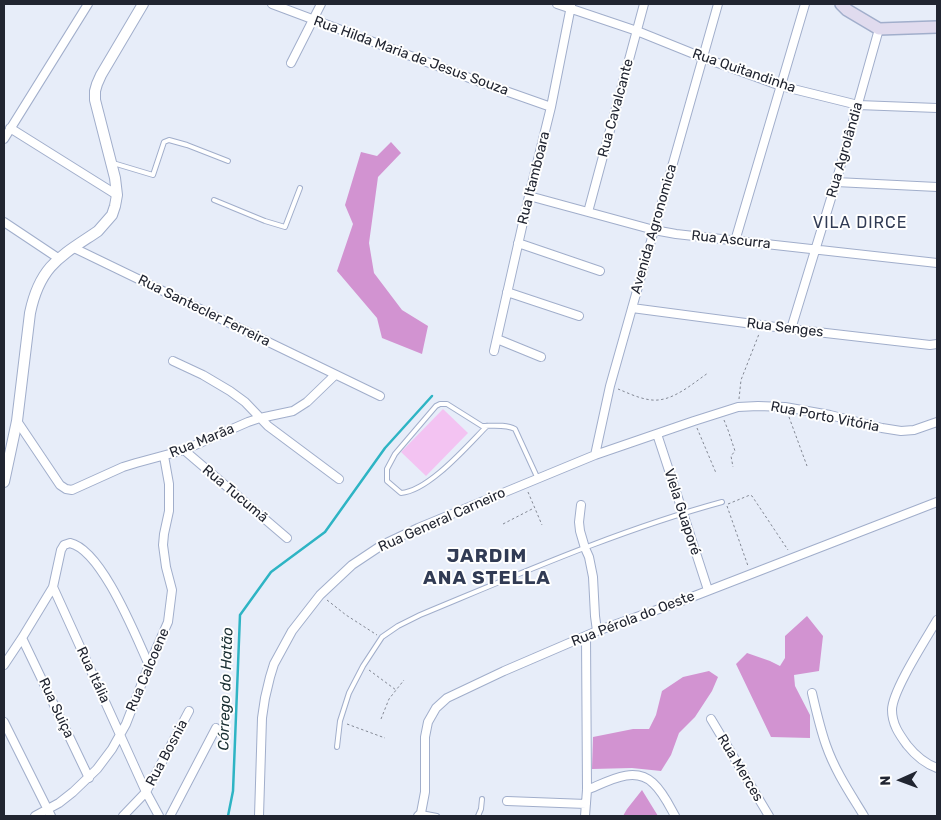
<!DOCTYPE html>
<html>
<head>
<meta charset="utf-8">
<style>
  body { margin:0 }
  #map { position:relative; width:941px; height:820px; overflow:hidden; background:#e7edf9; font-family:Rubik,sans-serif }
  canvas { display:block }
  .frame { position:absolute; inset:0; border:5px solid #212531; pointer-events:none }
  .north { position:absolute; left:876px; top:755px; width:50px; height:50px; -webkit-text-stroke:4px #fff; paint-order:stroke; rotate:268deg; font-size:14px; font-weight:700; line-height:20px; text-align:center; color:#212531 }
  .north::after { content:''; display:block; margin:auto; width:18px; height:22px; background:#212531; clip-path:polygon(50% 0,100% 100%,50% 72%,0 100%) }
</style>
</head>
<body>
<div id="map">
<canvas width="941" height="820"></canvas>
<div class="frame"></div>
<div class="north">N</div>
</div>
<script>
const g = document.querySelector('canvas').getContext('2d');
g.lineJoin = 'round';
function paint(path, color) {
  g.fillStyle = color;
  g.fill(path, 'evenodd');
}
function stroke(path, color, width, dash) {
  g.strokeStyle = color;
  g.lineWidth = width;
  g.lineCap = dash ? 'butt' : 'round';
  g.setLineDash(dash || []);
  g.stroke(path);
}
function write(font, color, halo, rows, align = 'center') {
  g.font = font + ' Rubik,sans-serif';
  g.lineWidth = 4;
  g.setLineDash([]);
  g.textBaseline = 'middle';
  g.strokeStyle = halo;
  g.fillStyle = color;
  for (const [text, x, y, turn = 0] of rows) {
    g.save();
    g.translate(x, y);
    g.rotate((+turn || 0) * Math.PI / 180);
    g.textAlign = isNaN(turn) ? turn : align;
    if (halo) g.strokeText(text, 0, 0);
    g.fillText(text, 0, 0);
    g.restore();
  }
}
paint(new Path2D(`
  M443,409L468,433L426,476L401,452Z`), '#f3c3f2');
paint(new Path2D(`
  M391,142L401,153L378,177L369,243L374,273L402,310L428,326L422,354L382,338L377,318L337,271L353,224L345,205L361,152L377,156Z
  M807,616L823,636L819,671L794,675L795,686L810,715V738L771,737L736,664L747,653L770,661L780,666L785,658V636Z
  M709,671L718,677L712,691L695,717L679,733L671,755L661,771L632,768L592,769L593,737L633,729H649L656,715L662,691L683,677Z
  M642,790L658,816H623L627,809Z`), '#d293d1');
stroke(new Path2D(`
  M228,816L233,791L240,615L271,572L325,532L385,448L432,396`), '#2eb4c4', 2.5);
const service = new Path2D(`
  M113,163L153,175L164,142L169,140L187,145L228,161
  M214,200L265,221L285,227L300,188
  M487,426C468,445 429,491 401,493L387,481V469L395,454L436,406L440,404H447L482,426C492,426 506,424 515,429L538,479
  M337,747L340,721L349,693L363,666L382,637L398,626L420,615C519,574 619,530 722,502
  M421,813L437,816
  M478,816L481,809L482,799`);
const minor = new Path2D(`
  M272,4L480,82L551,107
  M557,4L637,31L704,58L781,86L858,105L937,108
  M291,63L321,4
  M10,128L117,195
  M4,139L88,4
  M836,182L937,187
  M529,196L654,230L676,234L937,263
  M588,212L644,4
  M4,222L58,258
  M735,241L805,4
  M518,243L600,271
  M74,248L380,396
  M507,292L579,316
  M632,308L791,329L930,345L937,344
  M791,329L836,182L879,29
  M497,339L541,357
  M494,351L529,196L551,107L571,6
  M173,361L203,375L230,391L245,402L268,426L339,479
  M17,421L60,485L66,489L72,490L123,467L136,463L184,450L248,422L260,418L293,411L307,402L335,375
  M657,434L683,513L708,590
  M184,450L287,538
  M595,455L610,386L718,4
  M581,505L579,522L580,531L585,548L589,557L593,577L595,616L597,631
  M53,587L146,792L159,816
  M937,620C926,639 892,691 892,710C892,724 899,734 907,745C915,755 926,764 937,768
  M22,638L89,778
  M4,665L22,638L53,587L61,550L64,545L70,543C102,550 136,637 149,665
  M812,693C816,710 820,728 826,745C835,771 850,793 864,816
  M711,719L769,816
  M4,722L51,816
  M587,790C607,782 634,765 653,783C663,792 669,805 675,816
  M507,801L586,804
  M35,816L59,803L73,792L97,769L112,749L126,724L149,665L168,622L172,590L166,567L163,545L164,534L169,511V484L164,456
  M123,816L146,792L189,711
  M170,816L216,728
  M259,816L262,718L265,698L270,677L274,664L292,631L320,595L352,565L382,545L418,528L595,455L694,421L738,407L758,406L785,407L830,415L882,428L901,431L914,430L937,422
  M418,816L421,813L425,792V737L428,722L436,708L447,698L504,671L597,631L679,602L937,502
  M585,816L587,790L586,636`);
const tertiary = new Path2D(`
  M4,482L17,421L30,313C40,265 61,256 98,231L112,215L115,206L117,195L115,178L95,100V91L97,84L101,75L143,4`);
const secondary = new Path2D(`
  M841,4L847,10L879,29L937,27`);
stroke(service, '#a1aecb', 6);
stroke(minor, '#a1aecb', 10);
stroke(tertiary, '#a1aecb', 12);
stroke(secondary, '#a1aecb', 14);
stroke(new Path2D(`
  M618,389C628,393 640,399 652,400C672,402 692,384 708,373
  M739,399L741,380L759,334
  M789,417L807,466
  M724,420L728,430L735,451L731,456L733,467
  M697,428L716,473
  M528,492L542,525
  M728,504L750,495L752,496L788,550
  M727,506L748,566
  M503,524L534,508
  M327,600L346,615L377,635
  M369,670L396,690
  M381,719L389,699L404,680
  M347,724L385,738`), '#838894', 1, [2.5, 2.5]);
stroke(service, '#fff', 4);
stroke(minor, '#fff', 8);
stroke(tertiary, '#fff', 10);
stroke(secondary, '#e0dbee', 11);
write('14px', '#212531', '#fff', [
  ["Rua Hilda Maria de Jesus Souza",411,56,20],
  ["Rua Quitandinha",744,71,19],
  ["Rua Cavalcante",616,108,-75],
  ["Rua Agrolândia",845,150,-74],
  ["Rua Itamboara",534,178,-76],
  ["Avenida Agronomica",654,229,-74],
  ["Rua Ascurra",731,240,6],
  ["Rua Santecler Ferreira",204,311,26],
  ["Rua Senges",785,328,7],
  ["Rua Porto Vitória",825,417,11],
  ["Rua Marãa",202,441,-22],
  ["Rua Tucumã",235,494,40],
  ["Viela Guaporé",682,512,72],
  ["Rua General Carneiro",442,520,-24],
  ["Rua Pérola do Oeste",633,619,-21],
  ["Rua Calcoene",148,670,-67],
  ["Rua Itália",93,675,65],
  ["Rua Suiça",56,708,65],
  ["Rua Bosnia",167,753,-62],
  ["Rua Merces",740,768,59]
]);
write('italic 15px', '#1a3033', '#fff', [
  ["Córrego do Hatão",226,689,-88]
]);
g.letterSpacing = '1px';
write('16px', '#313b54', '#fff', [
  ["VILA DIRCE",860,223]
]);
g.letterSpacing = '0px';
g.letterSpacing = '1px';
write('bold 19px', '#313b54', '#fff', [
  ["JARDIM",487,557],
  ["ANA STELLA",487,579]
]);
g.letterSpacing = '0px';
</script>
</body>
</html>
